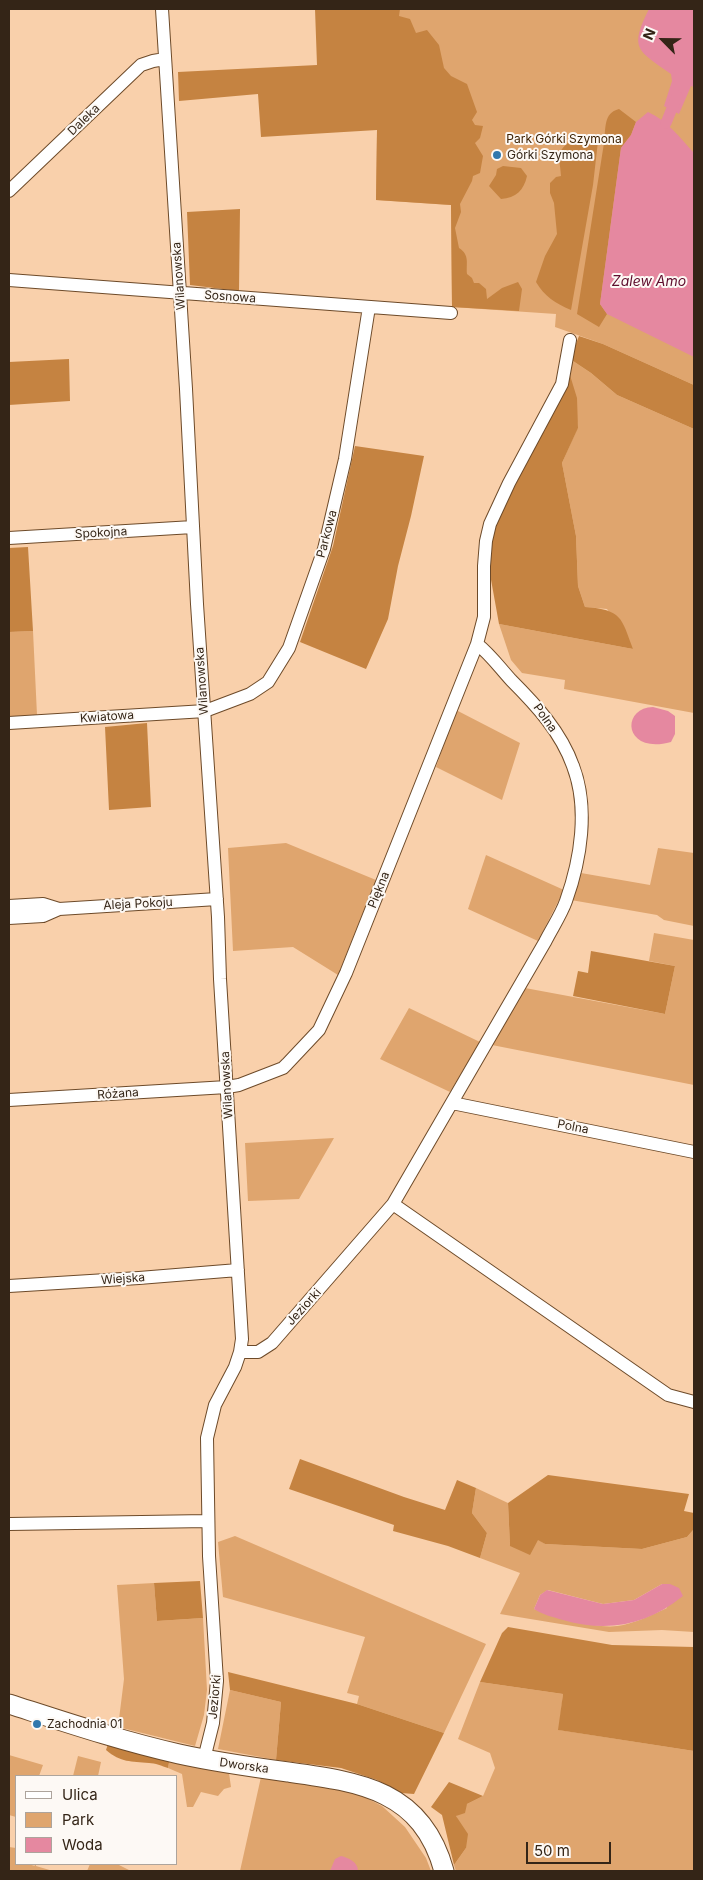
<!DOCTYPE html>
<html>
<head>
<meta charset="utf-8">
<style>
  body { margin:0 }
  #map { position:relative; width:703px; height:1880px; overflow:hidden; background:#f9d0ab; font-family:Inter,sans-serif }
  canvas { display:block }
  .frame { position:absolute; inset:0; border:10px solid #342517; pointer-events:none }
  .legend { position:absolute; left:15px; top:1775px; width:162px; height:90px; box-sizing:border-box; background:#fdf9f5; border:1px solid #ada49c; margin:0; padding:6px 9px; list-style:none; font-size:15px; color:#342517 }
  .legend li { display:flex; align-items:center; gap:10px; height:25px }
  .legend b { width:25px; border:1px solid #ada49c }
  .north { position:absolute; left:638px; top:15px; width:50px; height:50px; -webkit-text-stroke:4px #fdf9f5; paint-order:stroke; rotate:293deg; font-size:14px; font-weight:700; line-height:20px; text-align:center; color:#342517 }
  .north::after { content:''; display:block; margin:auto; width:18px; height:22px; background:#342517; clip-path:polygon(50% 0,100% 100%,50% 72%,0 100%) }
  .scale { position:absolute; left:526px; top:1842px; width:85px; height:22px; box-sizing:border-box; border:2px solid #342517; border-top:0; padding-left:6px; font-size:15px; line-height:18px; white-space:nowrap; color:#342517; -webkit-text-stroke:4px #fdf9f5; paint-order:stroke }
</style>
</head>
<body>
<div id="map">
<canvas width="703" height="1880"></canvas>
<div class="frame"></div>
<ul class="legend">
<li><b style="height:6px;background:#fff"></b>Ulica</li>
<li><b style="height:14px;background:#dfa56e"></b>Park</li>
<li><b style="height:14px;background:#e588a0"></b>Woda</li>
</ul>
<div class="north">N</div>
<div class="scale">50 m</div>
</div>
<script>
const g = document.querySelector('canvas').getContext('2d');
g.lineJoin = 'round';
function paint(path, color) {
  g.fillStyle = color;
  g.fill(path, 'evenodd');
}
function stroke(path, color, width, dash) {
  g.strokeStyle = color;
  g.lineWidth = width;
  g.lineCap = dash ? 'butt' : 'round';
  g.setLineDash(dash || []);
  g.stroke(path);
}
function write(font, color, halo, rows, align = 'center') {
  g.font = font + ' Inter,sans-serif';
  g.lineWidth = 4;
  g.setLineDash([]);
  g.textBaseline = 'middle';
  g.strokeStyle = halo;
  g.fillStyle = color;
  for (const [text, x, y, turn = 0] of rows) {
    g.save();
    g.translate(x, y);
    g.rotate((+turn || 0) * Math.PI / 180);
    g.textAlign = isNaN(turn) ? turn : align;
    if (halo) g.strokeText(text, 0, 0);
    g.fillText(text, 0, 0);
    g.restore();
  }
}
paint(new Path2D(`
  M374,9H694V385L603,344L555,327L556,314L452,307L451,205L376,200L377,130Z
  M570,359L591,373L617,395L694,429V713L564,689L565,680L522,673L511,660L499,624L633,649L607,609L585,607L578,586L576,536L562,463L578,427L569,372Z
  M33,631L37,715L9,717V632Z
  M456,710L520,743L502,800L436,767Z
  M286,843L376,880L338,975L293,947L233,951L228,848Z
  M658,848L694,853V926L664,920L657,915L571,900L581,873L650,885Z
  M486,855L564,890L538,941L468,909Z
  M654,933L694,940V1085L492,1045L525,988L665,1014L675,966L649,961Z
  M409,1008L480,1042L450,1092L380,1059Z
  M334,1138L299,1199L248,1201L245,1143Z
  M476,1488L508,1503L510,1546L538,1539L545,1544L642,1549L687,1537L694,1529V1632L662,1630L609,1632L500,1614L520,1573L480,1558L487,1533L472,1513ZM662,1584L667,1608C651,1615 634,1624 617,1626C596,1629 553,1616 534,1609L540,1595L548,1590L603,1604L634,1600Z
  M235,1536L486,1644L444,1733L357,1704L359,1696L347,1693L365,1637L223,1597L218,1542Z
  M154,1583L157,1621L203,1618L207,1690L204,1715L195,1746L118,1727L124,1679L117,1585Z
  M480,1682L563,1694L559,1730L694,1751V1871H456L454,1865L466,1848L456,1816L467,1804L483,1796L495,1768L490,1753L458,1739Z
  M230,1690L281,1702L276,1760L218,1749Z
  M9,1755L43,1765L39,1776H16V1817L9,1815Z
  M78,1756L101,1762L98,1776H73Z
  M170,1757L229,1773L231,1787L224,1789L218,1796L201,1792L193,1807H187L182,1774L168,1768Z
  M261,1777L353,1791L382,1806L405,1827L426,1858L431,1871H240Z
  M9,1847L16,1848V1864H28L35,1866L34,1864H36V1866L53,1871H9Z
  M90,1864H117L131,1871H87Z`), '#dfa56e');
paint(new Path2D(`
  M315,9H400L399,16L410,19L416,33L427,30L439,45L444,68L451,76L467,84L477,112L472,120L475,125L483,126L480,138L475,143L483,156L480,173L473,176L472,181L460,204L461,212L455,228L459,248C470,255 466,263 467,274L472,278L474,283H479L486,289L487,299L502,288L518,282L522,289L519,311L452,307L451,205L376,200L377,130L261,137L258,94L179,101L178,72L317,65Z
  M619,109L636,122L631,135L621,148L600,304L607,314L599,327L577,314L604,143C606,129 603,113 619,109Z
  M571,140L598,141L593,185L571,310C555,303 545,297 536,282L545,256L557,234L554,203L550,193V183L556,177L561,176C560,155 554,155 571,140Z
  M503,166L521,168L527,176C524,190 516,198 501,199L489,186L496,175L497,169Z
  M240,209L239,291L190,285L187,212Z
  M579,336L603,344L694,385V429L617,395L591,373L570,359Z
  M69,359L70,401L9,405V362Z
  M569,372L577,398L578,428L562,463L576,536L578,586L585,607C622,610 621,617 633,649L499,624L488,563L497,518L531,452L545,430Z
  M355,446L424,456L411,516L398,566L388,619L366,669L300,642L333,546Z
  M28,547L33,631L9,632V548Z
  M147,723L151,807L109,810L105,727Z
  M591,951L675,966L665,1014L573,996L578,971L588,973Z
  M300,1459L404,1497L445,1510L457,1480L476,1488L472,1513L487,1533L480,1558L448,1546L393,1531L394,1525L289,1489Z
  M548,1475L689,1494L684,1511L694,1513V1529L687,1537L642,1549L545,1544L538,1540L530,1555L510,1546L508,1503Z
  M200,1581L203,1618L157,1621L154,1583Z
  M508,1627L612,1645L694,1647V1751L558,1730L563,1694L480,1682L502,1633Z
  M228,1672L357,1704L444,1733L414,1794L401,1793L377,1780L341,1768L276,1760L281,1702L230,1690Z
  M109,1741L170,1757L168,1768C162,1766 155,1763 149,1763C131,1761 121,1763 106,1750Z
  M449,1782L483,1796L467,1804L465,1813L456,1816L468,1834L466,1848L454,1865L442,1815L431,1807Z`), '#c58341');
paint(new Path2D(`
  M649,9H694V87L691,86L679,114L664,106L672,81L671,74C637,50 629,49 649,9Z
  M648,112C668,121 680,138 694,153V357L607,314L600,304L621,148L631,135L636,122Z
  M653,707L668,711L675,716V734L671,742C624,755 620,708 653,707Z
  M662,1584H670L679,1588L683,1596C647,1625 608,1633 563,1620C553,1617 543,1615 534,1609L540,1595L547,1590L603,1604L634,1600Z
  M341,1856C349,1858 358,1862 358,1871H330L335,1859Z`), '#e588a0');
stroke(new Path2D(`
  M666,123L677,96`), '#e588a0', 11);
const street = new Path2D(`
  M162,9L186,389L197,604L218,917L220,979L242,1339L240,1352L235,1367L215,1405L207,1438L209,1556L217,1681L213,1723L204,1759
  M9,191L141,65L153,61L165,59
  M9,280L451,313
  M9,538L193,527
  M9,723L205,711L250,694L268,682L289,648L324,549L345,459L369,307
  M9,906L43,904L59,909L217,899
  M9,918L43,916L59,909
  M9,1100L227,1087L239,1085L283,1068L287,1064L319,1030L346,973L477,644L484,617V566L486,541L490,524L509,483L562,384L570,340
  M452,1103L694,1152
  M393,1204L668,1395L694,1402
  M9,1286L139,1278L238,1270
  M240,1352H258L272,1343L393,1204L545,942C552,928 561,915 566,901C581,859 589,808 573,766C561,732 536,705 511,680C500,668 490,654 477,644
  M9,1524L208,1521`);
const secondary = new Path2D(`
  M9,1704C65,1722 121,1741 179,1754C215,1762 251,1767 288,1772C360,1782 422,1790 444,1871`);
stroke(street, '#6d4a29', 14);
stroke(secondary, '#6d4a29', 21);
stroke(street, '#fff', 12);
stroke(secondary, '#fff', 19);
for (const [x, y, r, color] of [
  [497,155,5,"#3178ad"],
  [37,1724,5,"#3178ad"]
]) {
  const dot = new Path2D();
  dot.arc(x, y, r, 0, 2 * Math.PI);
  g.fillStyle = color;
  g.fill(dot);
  stroke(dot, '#fdf9f5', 2);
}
write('12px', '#342517', '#fdf9f5', [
  ["Daleka",84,120,-44],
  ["Wilanowska",179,276,-94],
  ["Sosnowa",230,297,4],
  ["Spokojna",101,533,-3],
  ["Parkowa",327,534,-75],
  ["Wilanowska",202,681,-94],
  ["Kwiatowa",107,717,-4],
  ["Polna",545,718,55],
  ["Piękna",379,890,-68],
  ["Aleja Pokoju",138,904,-3],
  ["Wilanowska",227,1085,-93],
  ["Różana",118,1094,-4],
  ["Polna",573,1127,11],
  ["Wiejska",123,1279,-4],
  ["Jeziorki",304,1307,-48],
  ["Jeziorki",215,1697,-85],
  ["Dworska",244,1766,8]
]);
write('12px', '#3d2204', '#fdf9f5', [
  ["Park Górki Szymona",564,139]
]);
write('12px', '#342517', '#fdf9f5', [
  ["Górki Szymona",507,155],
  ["Zachodnia 01",47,1724]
], 'left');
write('italic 14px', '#600e2e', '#fdf9f5', [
  ["Zalew Amo",649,282]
]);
</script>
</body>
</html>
